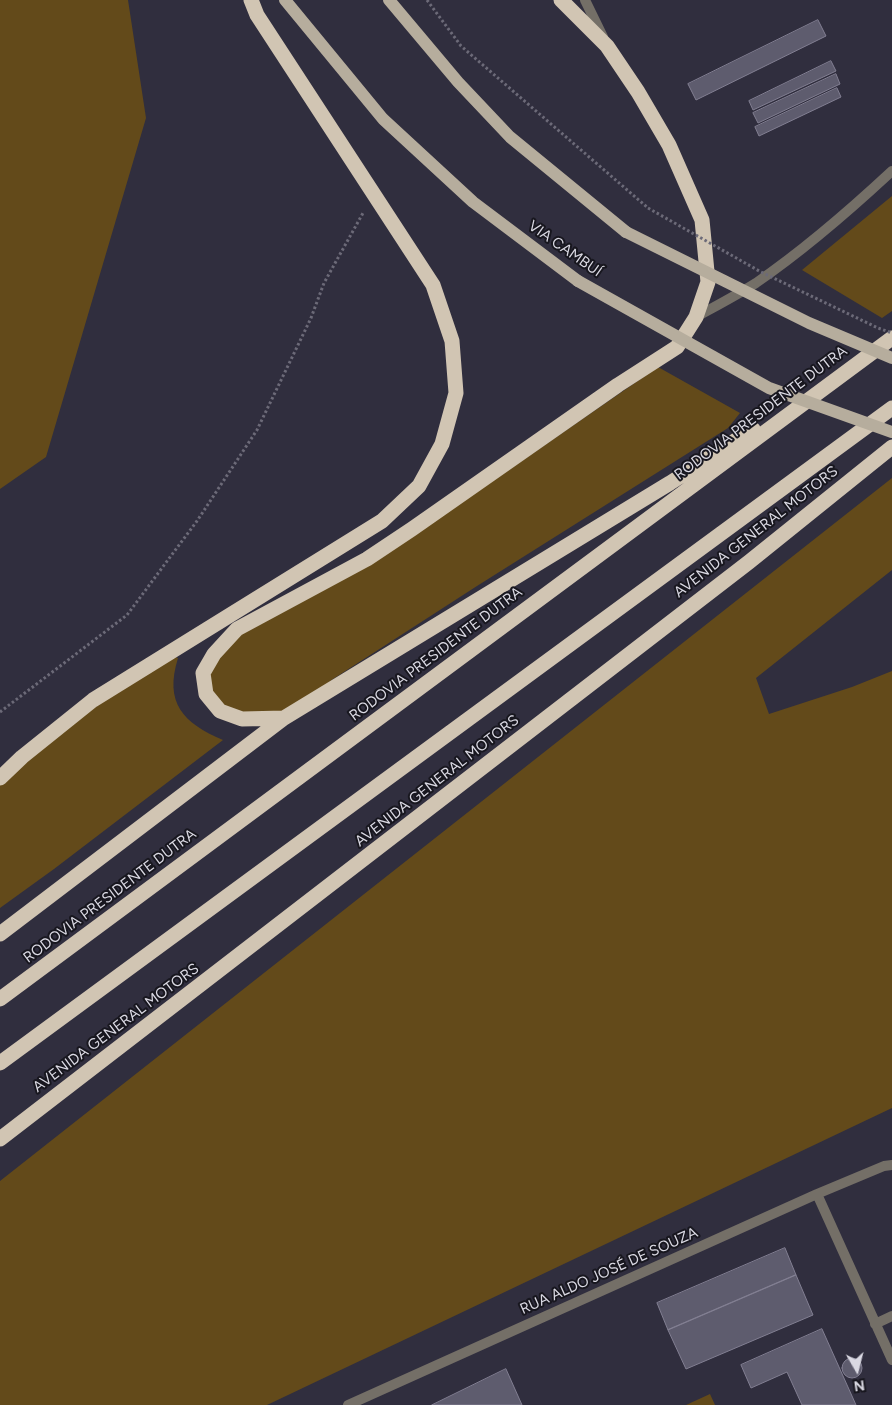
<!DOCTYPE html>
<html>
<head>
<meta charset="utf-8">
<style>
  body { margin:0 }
  #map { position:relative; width:892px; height:1405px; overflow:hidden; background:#302e3e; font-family:Figtree,sans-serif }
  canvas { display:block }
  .north { position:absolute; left:832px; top:1345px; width:50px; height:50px; -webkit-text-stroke:4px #18171f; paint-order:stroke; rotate:172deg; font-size:14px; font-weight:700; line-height:20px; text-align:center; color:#dad9e3 }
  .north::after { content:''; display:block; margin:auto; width:18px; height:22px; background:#dad9e3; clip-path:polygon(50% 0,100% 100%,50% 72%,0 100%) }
</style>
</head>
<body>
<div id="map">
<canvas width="892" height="1405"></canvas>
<div class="north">N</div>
</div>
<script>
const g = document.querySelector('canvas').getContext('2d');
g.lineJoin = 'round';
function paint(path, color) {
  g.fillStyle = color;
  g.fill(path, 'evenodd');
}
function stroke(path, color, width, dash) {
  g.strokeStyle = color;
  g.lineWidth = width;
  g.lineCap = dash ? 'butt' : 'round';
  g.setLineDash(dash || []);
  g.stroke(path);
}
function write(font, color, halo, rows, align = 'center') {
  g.font = font + ' Figtree,sans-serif';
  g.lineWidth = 4;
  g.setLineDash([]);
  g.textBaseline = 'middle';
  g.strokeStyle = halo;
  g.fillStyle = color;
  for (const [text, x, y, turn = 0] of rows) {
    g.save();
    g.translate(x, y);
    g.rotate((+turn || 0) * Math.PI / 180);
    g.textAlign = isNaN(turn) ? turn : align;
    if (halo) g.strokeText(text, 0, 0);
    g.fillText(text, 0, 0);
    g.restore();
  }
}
paint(new Path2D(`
  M0,0H128L146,118L46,457L0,489Z
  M892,196V311L882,318L802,270Z
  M658,367L740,413L728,428L477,586L333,679L284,718L242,719L206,694L214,654L237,629L378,560Z
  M892,478V570L756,678L769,714L852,687L892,671V1108L267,1405H0V1181Z
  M172,656L178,658C164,703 183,723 223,740L54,869L0,908V783L97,700Z
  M710,1394L715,1405H686Z`), '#634a1a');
const building = new Path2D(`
  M818,20L826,36L696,100L688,84Z
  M831,61L836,71L753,110L749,101Z
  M836,74L840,84L758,123L753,113Z
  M837,88L841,97L759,136L755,127Z
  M785,1248L796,1275L668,1330L657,1303Z
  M796,1275L813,1315L686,1369L668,1330Z
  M822,1329L856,1405H802L787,1372L751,1388L741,1365Z
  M842 1368a10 10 0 1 1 20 0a10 10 0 1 1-20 0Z
  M506,1369L522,1405H432Z`);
paint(building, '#5e5c6e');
stroke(building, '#827f92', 1);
stroke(new Path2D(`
  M427,0L461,46L648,208
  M0,712L127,615L197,521L257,430L311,318L324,283L363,213`), '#6c6a78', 3, [2.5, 2.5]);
stroke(new Path2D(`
  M585,0L603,37
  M696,317C716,306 737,295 756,283C804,250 849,211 892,171`), '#746f67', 10);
stroke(new Path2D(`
  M817,1194L892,1360
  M875,1324L892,1316
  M348,1405L817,1194L884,1166L892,1165`), '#746f67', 10);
stroke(new Path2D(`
  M285,0L383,119L473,202L578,281
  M389,0L458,82L510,137L626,232`), '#b6ad9d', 12);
stroke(new Path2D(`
  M284,718L242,719L220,711L206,694L203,673L214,654L237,629L367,559L412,529L618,385L677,347L696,317L708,282L702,220L669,145L638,92L607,46L561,0
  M0,778L22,757L93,700L382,521L419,486L442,444L456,393L452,341L433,285L257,15L251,0
  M0,934L284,718L670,483L753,429
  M0,999L892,338
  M0,1063L892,408
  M0,1139L749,562L892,447`), '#d1c5b3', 15);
stroke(new Path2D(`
  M648,208L761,272L878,328L892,333`), '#6c6a78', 3, [2.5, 2.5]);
stroke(new Path2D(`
  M626,232L809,323L892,358
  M578,281L769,388L892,432`), '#b6ad9d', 12);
write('15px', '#dad9e3', '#18171f', [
  ["VIA CAMBUÍ",565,249,35],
  ["RODOVIA PRESIDENTE DUTRA",761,413,-37],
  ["AVENIDA GENERAL MOTORS",756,532,-38],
  ["RODOVIA PRESIDENTE DUTRA",436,654,-37],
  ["AVENIDA GENERAL MOTORS",437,781,-38],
  ["RODOVIA PRESIDENTE DUTRA",110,896,-37],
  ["AVENIDA GENERAL MOTORS",116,1028,-37],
  ["RUA ALDO JOSÉ DE SOUZA",609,1271,-24]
]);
</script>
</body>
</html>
